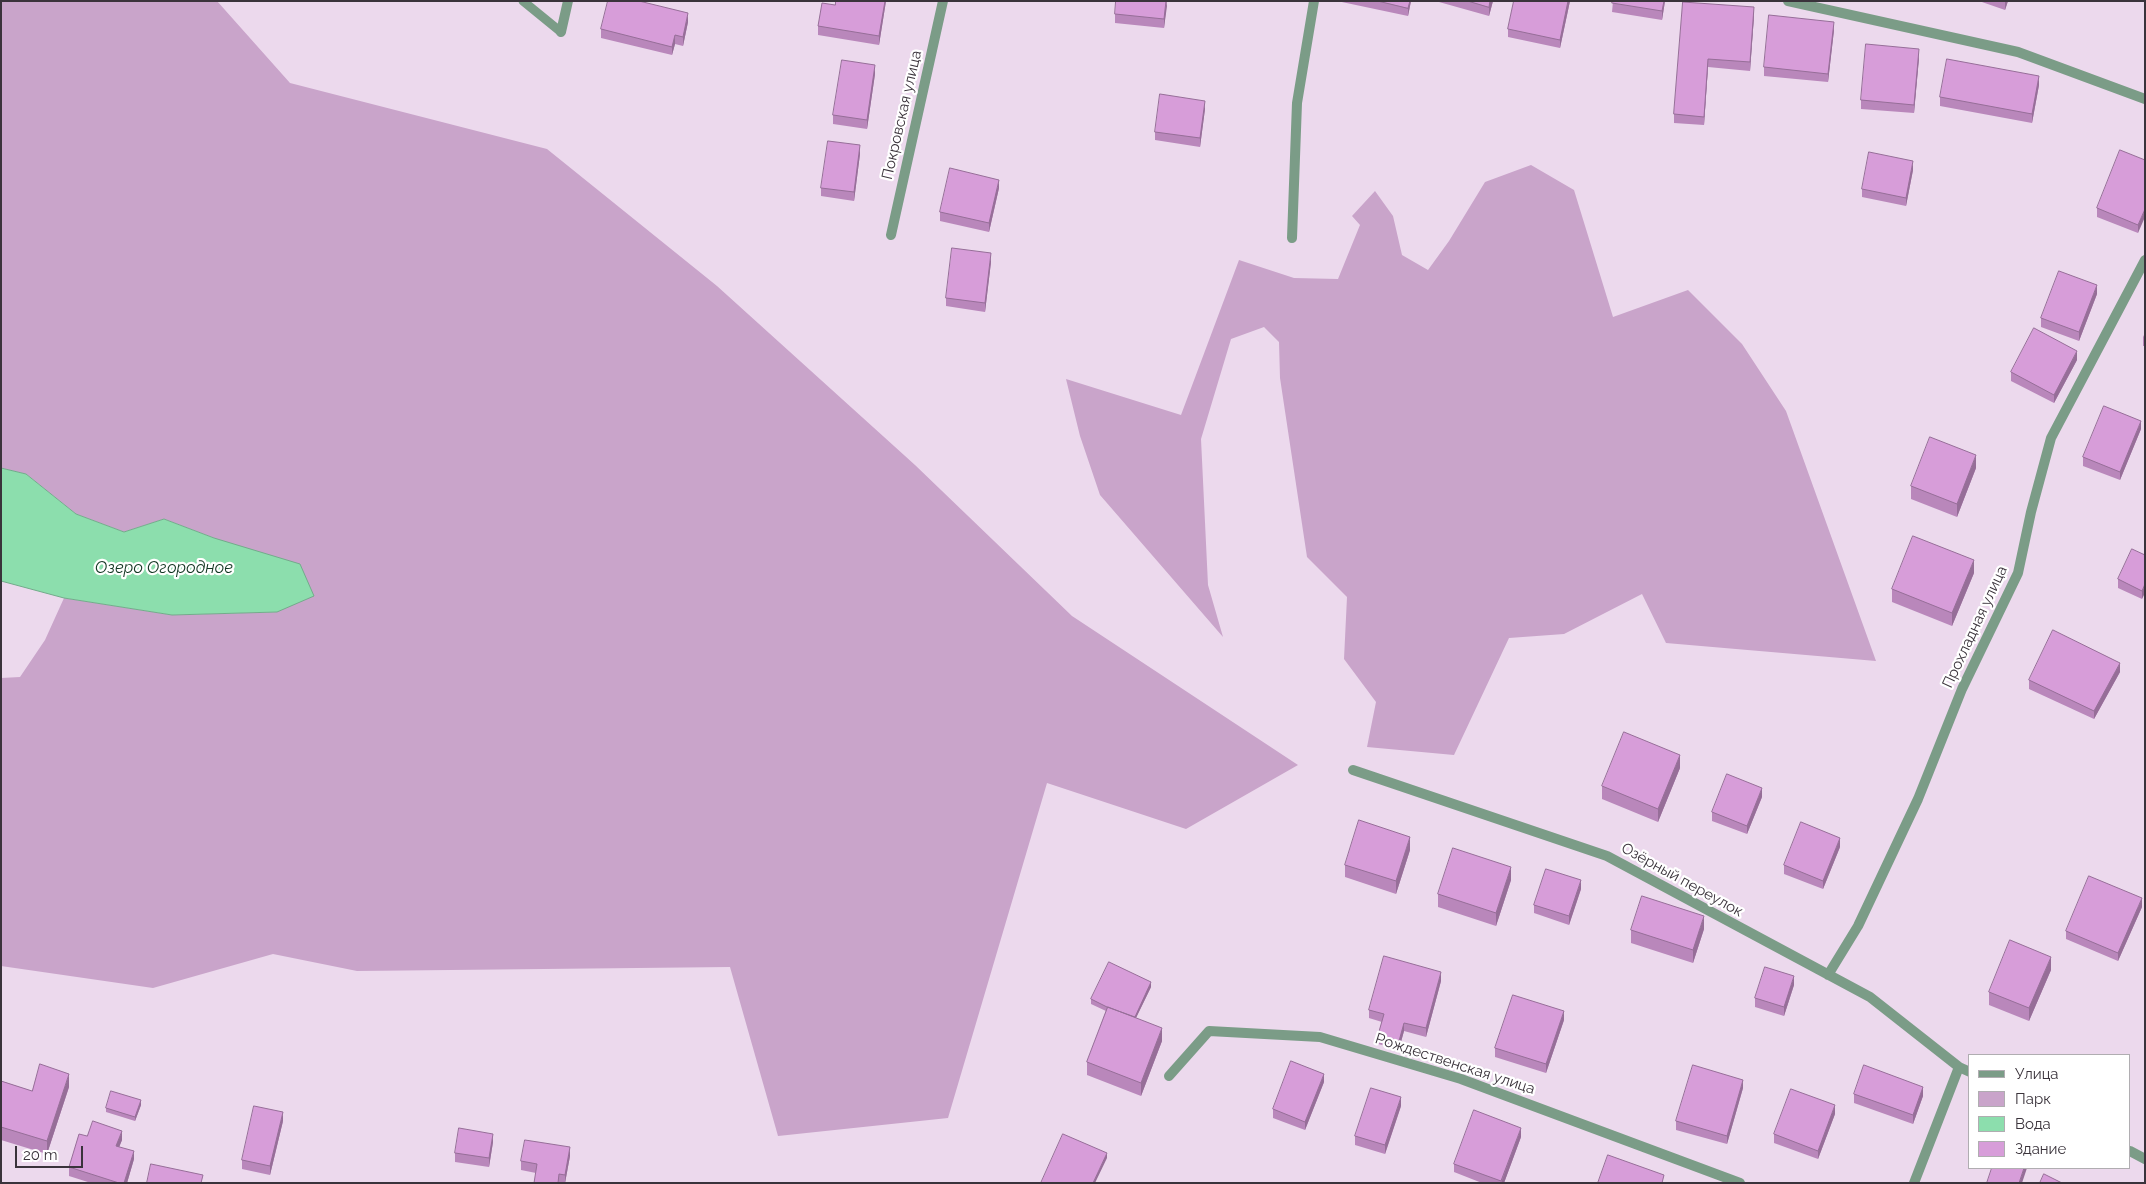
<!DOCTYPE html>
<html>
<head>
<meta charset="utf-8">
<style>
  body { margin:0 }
  #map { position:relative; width:2146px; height:1184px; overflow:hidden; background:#ecd9ed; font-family:Raleway,sans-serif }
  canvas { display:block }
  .frame { position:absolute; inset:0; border:2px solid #3a333b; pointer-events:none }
  .legend { position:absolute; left:1968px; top:1054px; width:162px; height:115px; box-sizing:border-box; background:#fff; border:1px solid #b0adb1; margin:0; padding:6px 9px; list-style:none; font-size:15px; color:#3a333b }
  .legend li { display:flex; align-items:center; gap:10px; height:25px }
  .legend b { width:25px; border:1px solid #b0adb1 }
  .scale { position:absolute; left:15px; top:1146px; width:68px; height:22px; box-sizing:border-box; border:2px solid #3a333b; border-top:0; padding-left:6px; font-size:15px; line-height:18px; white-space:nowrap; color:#3a333b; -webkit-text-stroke:4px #fff; paint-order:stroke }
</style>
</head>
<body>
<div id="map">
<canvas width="2146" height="1184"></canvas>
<div class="frame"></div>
<ul class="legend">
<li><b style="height:6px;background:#7b9c87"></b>Улица</li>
<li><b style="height:14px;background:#c9a4ca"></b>Парк</li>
<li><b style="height:14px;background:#8cdead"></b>Вода</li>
<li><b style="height:14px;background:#d79dd9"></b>Здание</li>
</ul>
<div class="scale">20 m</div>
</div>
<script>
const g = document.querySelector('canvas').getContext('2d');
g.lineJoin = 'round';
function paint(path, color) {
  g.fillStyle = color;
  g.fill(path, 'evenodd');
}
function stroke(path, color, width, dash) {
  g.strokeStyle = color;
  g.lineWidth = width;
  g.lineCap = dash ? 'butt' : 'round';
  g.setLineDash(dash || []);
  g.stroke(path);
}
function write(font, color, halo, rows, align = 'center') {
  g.font = font + ' Raleway,sans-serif';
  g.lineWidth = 4.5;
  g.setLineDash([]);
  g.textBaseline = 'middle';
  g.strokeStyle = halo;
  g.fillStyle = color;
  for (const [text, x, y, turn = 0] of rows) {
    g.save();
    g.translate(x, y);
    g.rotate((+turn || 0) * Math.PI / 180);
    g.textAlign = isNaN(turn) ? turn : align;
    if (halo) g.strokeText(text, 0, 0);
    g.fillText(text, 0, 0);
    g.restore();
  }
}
paint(new Path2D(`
  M1,1H217L290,83L547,149L717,286L915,465L1072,616L1298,765L1186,829L1047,783L948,1118L778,1136L730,967L357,971L273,954L153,988L1,966V678L20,677L45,640L64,598L172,615L277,612L214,538L164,519L124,532L76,514L26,474L1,468Z
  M1531,165L1574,190L1613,317L1688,290L1742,344L1786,411L1876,661L1666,643L1642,594L1564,634L1509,638L1454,755L1367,747L1376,702L1344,659L1347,597L1307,557L1280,378L1279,342L1264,327L1231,339L1201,439L1208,585L1223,637L1100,495L1080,436L1066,379L1181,415L1239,260L1294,278L1338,279L1360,225L1352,216L1375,191L1393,216L1402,255L1428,270L1449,241L1485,182Z`), '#c9a4ca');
const water = new Path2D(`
  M1,468L26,474L76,514L124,532L164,519L214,538L300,564L314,596L277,612L172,615L64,598L1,581Z`);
paint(water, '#8cdead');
stroke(water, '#73ab8b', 1);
stroke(new Path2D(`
  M523,1L561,32`), '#7b9c87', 9);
stroke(new Path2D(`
  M1788,1L2018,52L2145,99
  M561,32L568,1
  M891,235L943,1
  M1292,238L1297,103L1314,1
  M1353,770L1607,856L1870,997L1959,1067L1970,1072
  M1828,975L1858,926L1918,799L1962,689L2018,573L2031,512L2051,438L2145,260
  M1169,1076L1209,1031L1320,1037L1461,1079L1740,1183
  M2130,1151L2145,1159
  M1914,1183L1959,1067`), '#7b9c87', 10);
paint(new Path2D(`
  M886,1L879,45L818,35V26L835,5Z
  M1167,1L1164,28L1115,23V14Z
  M1337,1H1411L1408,16Z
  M1439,1H1493L1489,16L1439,2Z
  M1514,1H1570L1560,48L1508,37V29Z
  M1613,1H1665L1662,20L1612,12Z
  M1979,1H2008L2005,10Z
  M1683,2L1754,16L1750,71L1708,67L1704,125L1674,123V114Z
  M688,22L683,46L675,44L672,55L601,38V29Z
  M1834,30L1828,82L1764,76V67Z
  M1919,58L1914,113L1861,109V100Z
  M875,74L867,129L833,124V115Z
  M2039,85L2032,123L1940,106V97Z
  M1205,109L1200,147L1155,140V132Z
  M860,154L854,201L821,196V188Z
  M2145,160L2138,233L2097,217V208Z
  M1913,170L1906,206L1862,197V189Z
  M999,188L989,232L940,221V212Z
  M991,262L985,312L946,306V298Z
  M2097,294L2079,341L2041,327V318Z
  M2145,333V346H2143V337Z
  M2077,360L2054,403L2011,381V372Z
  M2141,429L2120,480L2083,466V457Z
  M1976,468L1957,517L1911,499V486Z
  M2145,555L2142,599L2118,588V579Z
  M1974,573L1952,626L1892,602V589Z
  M2120,672L2094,719L2029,689V680Z
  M1680,768L1658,822L1602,799V786Z
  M1762,797L1747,834L1712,821V812Z
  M1840,847L1823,889L1784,874V865Z
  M1410,850L1396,894L1345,877V865Z
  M1511,880L1496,926L1438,907V894Z
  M1581,889L1569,925L1534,913V905Z
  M2142,907L2118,961L2066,939V931Z
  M1704,929L1693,963L1631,943V930Z
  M2051,970L2029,1021L1989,1005V992Z
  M1441,981L1426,1037L1404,1031L1399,1049L1378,1044V1035L1382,1022L1369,1018V1010Z
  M1794,985L1784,1016L1755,1007V998Z
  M1151,987L1136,1018L1162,1041L1141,1096L1087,1075V1062L1106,1011L1091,1004V999Z
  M1564,1020L1546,1073L1495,1057V1048Z
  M1,1081L32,1091L69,1087L47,1154L1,1140Z
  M1324,1082L1305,1130L1273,1118V1109Z
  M1743,1088L1727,1144L1676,1130V1121Z
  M1854,1094L1923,1096L1913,1124L1854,1103Z
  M141,1105L135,1121L106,1112V1108Z
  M1401,1106L1385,1154L1355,1145V1136Z
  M1835,1114L1818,1159L1774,1143V1134Z
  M283,1121L270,1175L242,1169V1160Z
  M87,1136L122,1140L119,1147L134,1159L127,1183H91L69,1176V1167Z
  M1521,1137L1504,1183H1482L1454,1172V1164Z
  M493,1142L489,1167L455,1162V1153Z
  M570,1156L565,1183L559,1182L536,1173L521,1170V1161Z`), '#b987bb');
paint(new Path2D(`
  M885,1H886L879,45V36Z
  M1166,1L1167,6L1164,28V19Z
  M1410,1H1411L1408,16V8Z
  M1490,1H1493L1489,16V7Z
  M1568,1H1570L1560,48V40Z
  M1664,1H1665L1662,20V11Z
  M2005,1H2008L2005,10Z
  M1754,7V16L1750,71V62Z
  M688,13V22L683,46V37Z
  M1834,22V30L1828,82V74Z
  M675,35V44L672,55V47Z
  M1919,49V58L1914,113V105Z
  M1708,59V67L1704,125V117Z
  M875,65V74L867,129V120Z
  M2039,76V85L2032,123V114Z
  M1205,101V109L1200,147V138Z
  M860,145V154L854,201V192Z
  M1913,161V170L1906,206V198Z
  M999,180V188L989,232V223Z
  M2145,209V217L2138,233V225Z
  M991,253V262L985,312V303Z
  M2097,285V294L2079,341V332Z
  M2077,351V360L2054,403V395Z
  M2141,421V429L2120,480V472Z
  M1976,455V468L1957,517V504Z
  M1974,560V573L1952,626V613Z
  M2145,584V593L2142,599V591Z
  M2120,663V672L2094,719V711Z
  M1680,755V768L1658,822V809Z
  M1762,788V797L1747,834V826Z
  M1410,837V850L1396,894V881Z
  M1840,838V847L1823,889V881Z
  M1511,867V880L1496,926V913Z
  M1581,880V889L1569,925V916Z
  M2142,898V907L2118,961V953Z
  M1704,916V929L1693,963V950Z
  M2051,957V970L2029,1021V1008Z
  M1441,972V981L1426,1037V1028Z
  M1794,976V985L1784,1016V1007Z
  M1151,982V987L1133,1024V1020Z
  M1564,1011V1020L1546,1073V1064Z
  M1404,1023V1031L1399,1049V1041Z
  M1162,1028V1041L1141,1096V1083Z
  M69,1074V1087L47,1154V1141Z
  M1324,1074V1082L1305,1130V1122Z
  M1743,1080V1088L1727,1144V1136Z
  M1923,1087V1096L1913,1124V1115Z
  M1401,1097V1106L1385,1154V1145Z
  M141,1100V1105L135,1121V1117Z
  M1835,1105V1114L1818,1159V1151Z
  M283,1112V1121L270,1175V1166Z
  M1521,1128V1137L1504,1183H1501Z
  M122,1131V1140L116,1155V1146Z
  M493,1134V1142L489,1167V1158Z
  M570,1147V1156L565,1183V1175Z
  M134,1151V1159L127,1183H124Z
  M1107,1153V1158L1095,1183H1093Z
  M2024,1168H2027L2022,1183H2019Z`), '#966e98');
const building = new Path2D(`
  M608,1H639L688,13L683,37L675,35L672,47L601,29Z
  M836,1H885L879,36L818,26L822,3L835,5Z
  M1116,1H1166L1164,19L1115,14Z
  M1378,1H1410L1408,8Z
  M1468,1H1490L1489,7Z
  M1514,1H1568L1560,40L1508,29Z
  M1613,1H1664L1662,11L1612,3Z
  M1683,2L1754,7L1750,62L1708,59L1704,117L1674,114Z
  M1769,15L1834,22L1828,74L1764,67Z
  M1866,44L1919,49L1914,105L1861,100Z
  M1947,59L2039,76L2032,114L1940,97Z
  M842,60L875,65L867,120L833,115Z
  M1160,94L1205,101L1200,138L1155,132Z
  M828,141L860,145L854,192L821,188Z
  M2120,150L2145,160V209L2138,225L2097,208Z
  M1869,152L1913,161L1906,198L1862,189Z
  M950,168L999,180L989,223L940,212Z
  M952,248L991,253L985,303L946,298Z
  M2059,271L2097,285L2079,332L2041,318Z
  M2034,328L2077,351L2054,395L2011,372Z
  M2104,406L2141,421L2120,472L2083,457Z
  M1930,437L1976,455L1957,504L1911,486Z
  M1913,536L1974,560L1952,613L1892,589Z
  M2132,549L2145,555V584L2142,591L2118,579Z
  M2053,630L2120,663L2094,711L2029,680Z
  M1624,732L1680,755L1658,809L1602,786Z
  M1727,774L1762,788L1747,826L1712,812Z
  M1359,820L1410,837L1396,881L1345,865Z
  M1801,822L1840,838L1823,881L1784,865Z
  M1453,848L1511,867L1496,913L1438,894Z
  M1546,869L1581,880L1569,916L1534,905Z
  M2089,876L2142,898L2118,953L2066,931Z
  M1642,896L1704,916L1693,950L1631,930Z
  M2010,940L2051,957L2029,1008L1989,992Z
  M1384,956L1441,972L1426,1028L1404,1023L1399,1041L1378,1035L1384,1014L1369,1010Z
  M1109,962L1151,982L1135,1017L1107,1007L1091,999Z
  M1765,967L1794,976L1784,1007L1755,998Z
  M1513,995L1564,1011L1546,1064L1495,1048Z
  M1108,1007L1162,1028L1141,1083L1087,1062Z
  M1291,1061L1324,1074L1305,1122L1273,1109Z
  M40,1064L69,1074L47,1141L1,1127V1081L32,1091Z
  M1693,1065L1743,1080L1727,1136L1676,1121Z
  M1864,1065L1923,1087L1913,1115L1854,1094Z
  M1371,1088L1401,1097L1385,1145L1355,1136Z
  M1791,1089L1835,1105L1818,1151L1774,1134Z
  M111,1091L141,1100L135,1117L106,1108Z
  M254,1106L283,1112L270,1166L242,1160Z
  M1474,1110L1521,1128L1501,1181L1454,1164Z
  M93,1121L122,1131L116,1146L134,1151L124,1183H119L69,1167L79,1134L87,1136Z
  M459,1128L493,1134L489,1158L455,1153Z
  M1063,1134L1107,1153L1093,1183H1041Z
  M525,1140L570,1147L565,1175L559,1174L558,1183H534L537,1164L521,1161Z
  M1608,1155L1664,1175L1662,1183H1598Z
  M151,1164L203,1175L201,1183H147Z
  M1992,1168H2024L2019,1183H1987Z
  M2044,1174L2062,1183H2040Z`);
paint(building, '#d79dd9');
stroke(building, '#966e98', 1);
write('15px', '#3a333b', '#fff', [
  ["Покровская улица",902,115,-77],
  ["Прохладная улица",1975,627,-65],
  ["Озёрный переулок",1682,880,29],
  ["Рождественская улица",1455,1064,18]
]);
write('italic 16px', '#113521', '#fff', [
  ["Озеро Огородное",164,568]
]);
</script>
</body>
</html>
